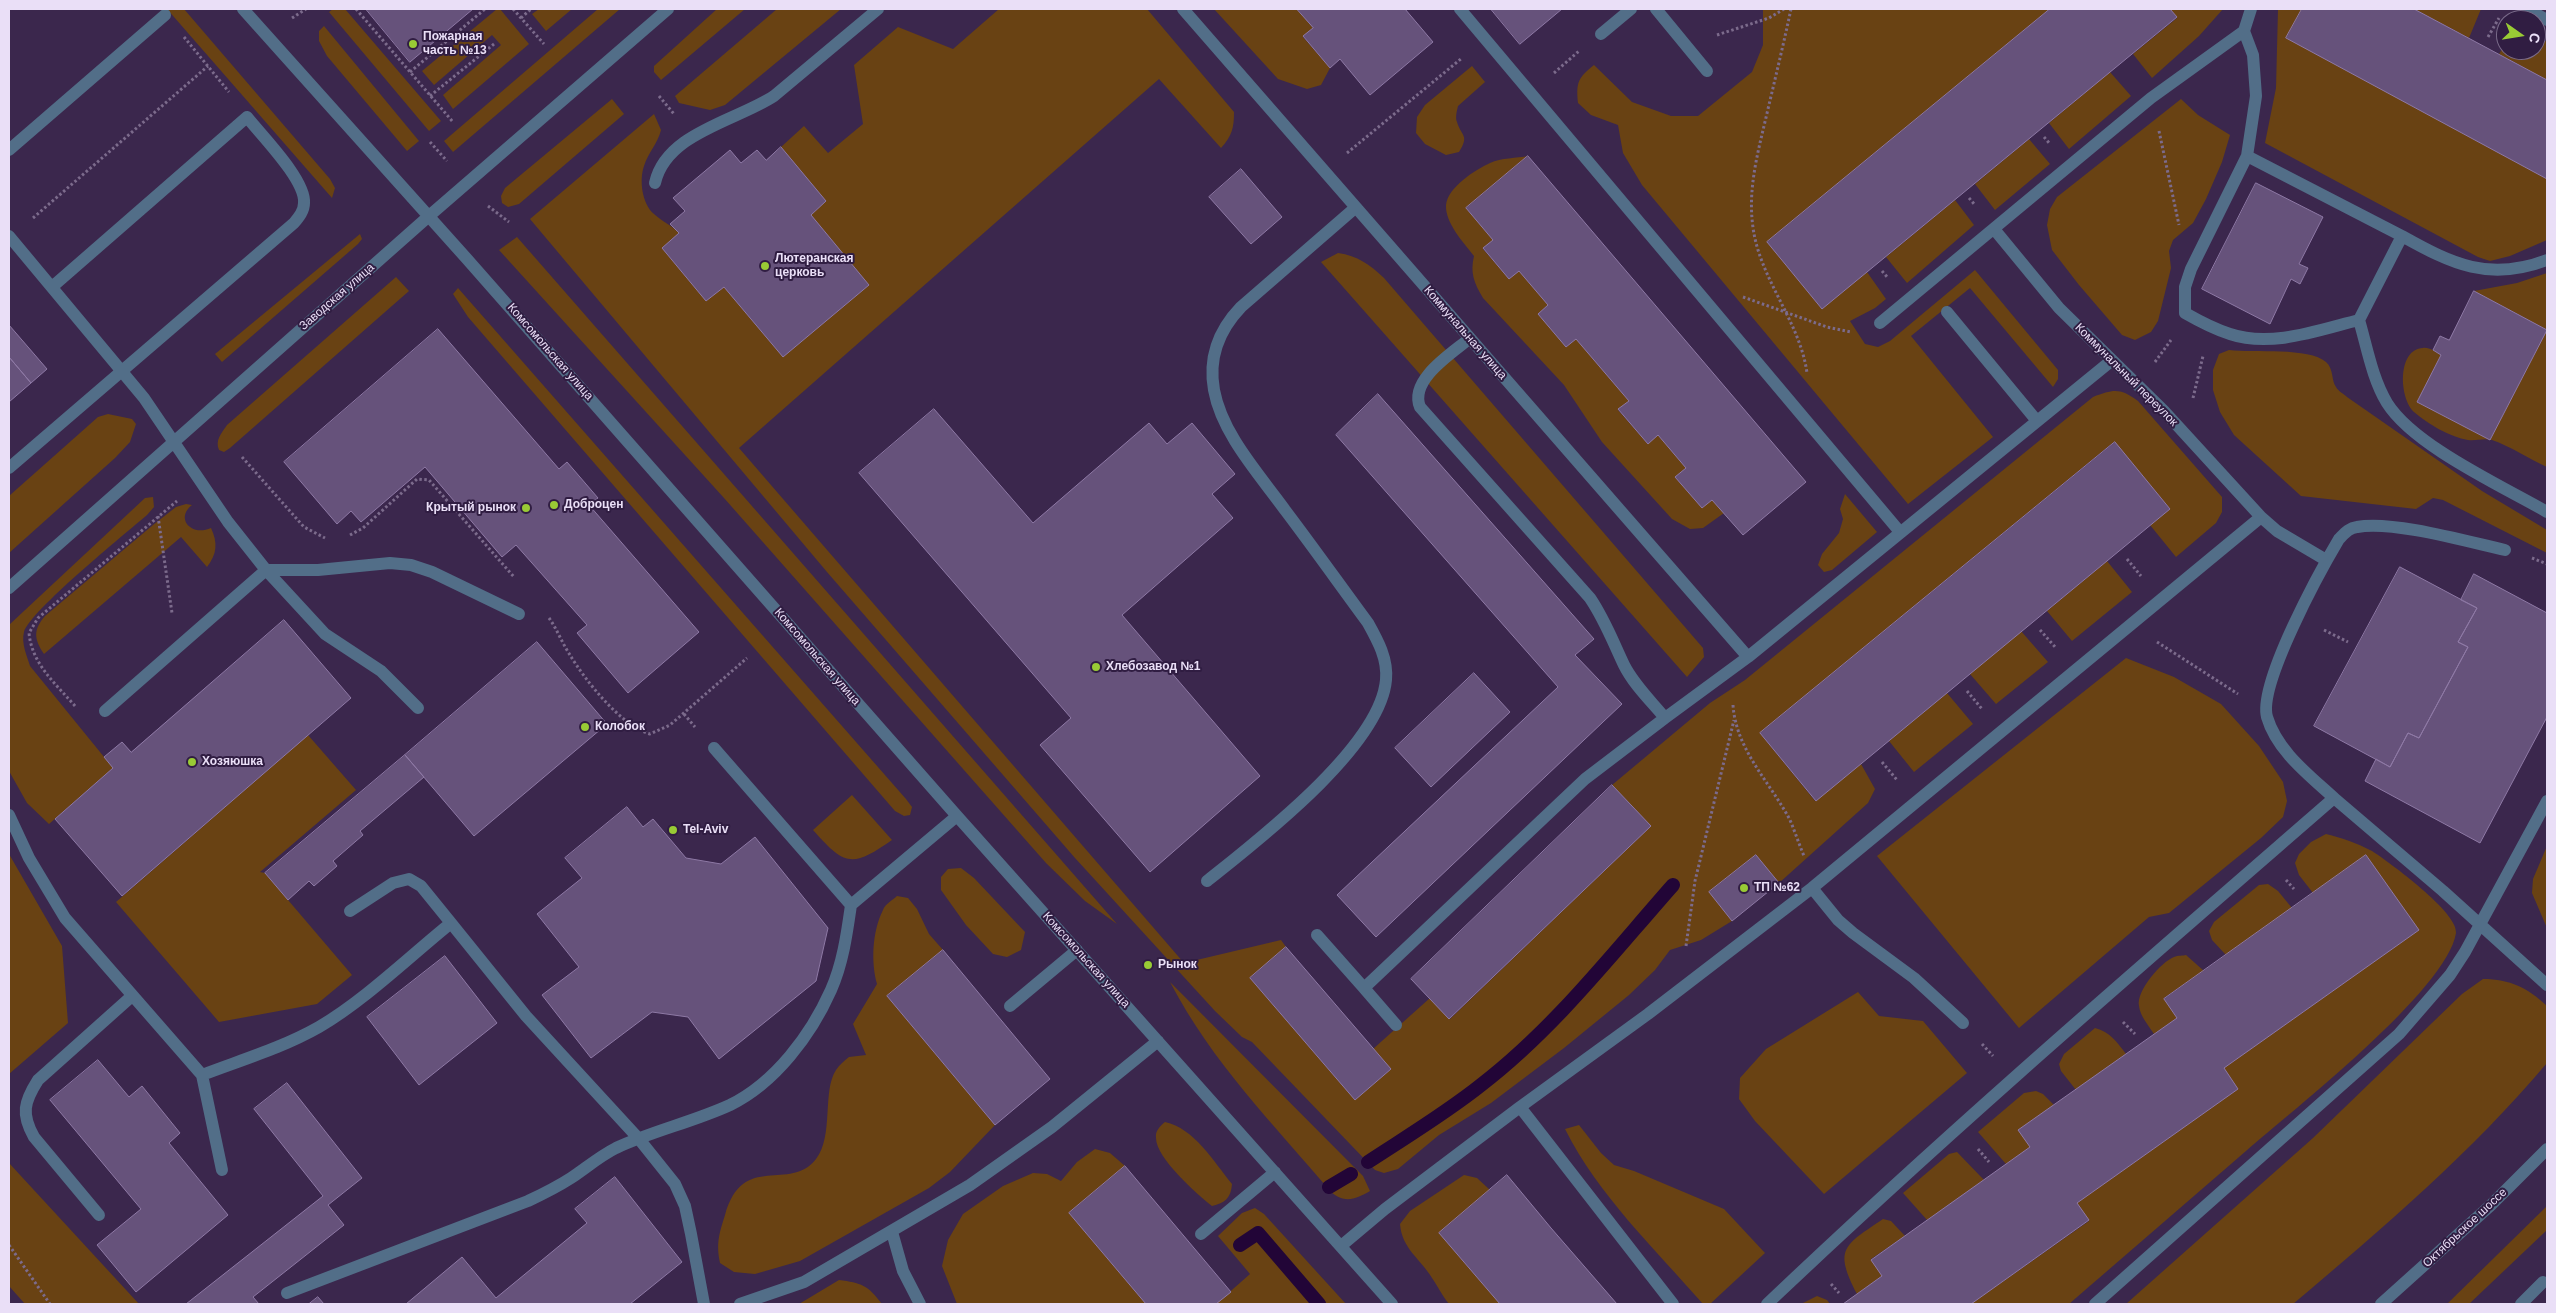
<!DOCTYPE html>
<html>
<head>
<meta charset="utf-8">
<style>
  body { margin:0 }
  #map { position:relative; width:2556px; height:1313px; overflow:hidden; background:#3b274d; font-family:Helvetica,sans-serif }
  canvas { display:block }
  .frame { position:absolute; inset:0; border:10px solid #eadff7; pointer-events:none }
  .north { position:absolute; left:2496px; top:10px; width:50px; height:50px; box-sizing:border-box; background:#301d42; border:1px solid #7a6b8a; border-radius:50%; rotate:103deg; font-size:14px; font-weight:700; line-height:20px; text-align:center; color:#eadff7 }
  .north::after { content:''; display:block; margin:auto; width:18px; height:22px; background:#99cb35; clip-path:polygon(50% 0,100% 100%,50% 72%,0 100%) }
</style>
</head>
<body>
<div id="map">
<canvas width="2556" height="1313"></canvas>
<div class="frame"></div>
<div class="north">С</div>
</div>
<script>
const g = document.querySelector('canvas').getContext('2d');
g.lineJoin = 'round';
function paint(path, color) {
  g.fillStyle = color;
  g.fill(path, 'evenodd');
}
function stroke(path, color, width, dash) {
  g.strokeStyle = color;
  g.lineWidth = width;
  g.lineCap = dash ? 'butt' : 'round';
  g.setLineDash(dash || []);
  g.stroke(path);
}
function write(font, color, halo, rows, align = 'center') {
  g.font = font + ' Helvetica,sans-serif';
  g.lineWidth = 4;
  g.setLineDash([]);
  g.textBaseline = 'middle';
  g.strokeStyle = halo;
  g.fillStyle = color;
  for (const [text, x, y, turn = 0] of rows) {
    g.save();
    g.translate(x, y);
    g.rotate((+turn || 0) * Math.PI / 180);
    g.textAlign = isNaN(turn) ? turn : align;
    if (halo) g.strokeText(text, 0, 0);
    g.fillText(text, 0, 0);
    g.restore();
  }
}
paint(new Path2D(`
  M167,9H184L330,179L335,188L332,198Z
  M333,9H345L441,121L429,131L329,12Z
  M497,9H500L529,44L453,109L443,95L501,45L492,35L434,85L422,71Z
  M539,9H572L546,31L532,14Z
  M598,9H620L453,152L444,141Z
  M717,9H745L661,80L654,72V66Z
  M777,9H841L725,105L710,110L679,103L675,96Z
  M999,9H1147L1234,112C1234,128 1232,136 1221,148L1159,79L739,448L1184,963L1281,940L1286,947L1250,978L1355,1100L1391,1069L1373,1049L1430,998L1450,1019L1651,826L1612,785L1710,703L1745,680L2093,397C2114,389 2120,388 2138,401L2222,497V512L2216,523L2176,557L2150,525L2170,509L2114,442L1760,733L1815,801L1861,764L1875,789L1868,803L1779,883L1756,855L1709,892L1732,921L1701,940L1670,950L1655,970L1629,995L1564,1048L1491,1103L1439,1135L1398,1169L1384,1173L1375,1170L1252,1042L1242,1037L1215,1011L1075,858L827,572L530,219L654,114L661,130C658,143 648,153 644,166C639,180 642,204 654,214C663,222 671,225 679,233L662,248L706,301L724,287L783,357L869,285L811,215L826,201L781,147L804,126L828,153L863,124L854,65L898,27L953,49Z
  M1214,9H1297L1313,28L1303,37L1330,68L1321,85L1307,89L1278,79Z
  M1763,9H2050L1767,242L1822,309L1867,272L1886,299L1875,308L1850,321L1865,344L1878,347L1890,341L1975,270L2058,370V379L2053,387L1970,288L1911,336L1993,437L1908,504L1642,185L1623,153L1618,125L1591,115L1578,103C1576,82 1578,78 1594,65L1632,102L1671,116H1698L1752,72L1763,45Z
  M2170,9H2223L2199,36L2152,78L2133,54L2177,18Z
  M2278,9H2302L2287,38L2547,179V240L2510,256L2490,261L2478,257L2265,143L2276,88Z
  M2414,9H2481L2469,38Z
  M324,26L419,141L407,151L327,56L319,41V31Z
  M2536,36L2547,42V80L2499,54L2506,43V50H2536Z
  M1472,66L1485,82L1458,106C1457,110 1455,118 1457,122C1461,136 1470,135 1459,152L1446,155L1425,144L1416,133L1417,117L1425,105Z
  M2110,72L2131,96L2069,149L2049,123Z
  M612,99L624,114L519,204L508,207L502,203L501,196L505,188Z
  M2181,99L2198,115L2230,135L2222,162L2206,199L2193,223L2173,240L2169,251L2171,268L2158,321L2151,332L2135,340L2122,335L2079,285L2052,250L2047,225L2050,209L2057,197Z
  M2029,139L2050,164L1995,210L1975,184Z
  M1528,156L1466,208L1493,240L1483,249L1509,279L1519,271L1548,305L1538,314L1566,347L1576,339L1629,401L1618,410L1647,443L1658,435L1686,468L1675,477L1702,508L1712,500L1724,513L1703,528L1690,529L1672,519L1602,442L1564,385L1483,298C1474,283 1470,273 1474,256C1464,243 1445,223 1446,205C1448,187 1475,170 1490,163C1501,158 1517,158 1528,156Z
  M1955,200L1974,225L1907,283L1886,257Z
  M360,234L362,239L358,244L222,362L215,354Z
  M517,237L1117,924L1085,901L1046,863L724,498L499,250Z
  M1338,253C1358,256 1369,264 1384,278L1703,648L1704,657L1687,677L1321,262Z
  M2547,273V330L2474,291L2517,283Z
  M396,277L409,291L230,448L224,452L219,450C215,440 221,434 227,425Z
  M458,288L906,799L912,807L910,815L904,816L895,811L468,317L453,294Z
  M2547,330V467C2529,459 2510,446 2492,440C2484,438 2476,441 2468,440C2450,437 2428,424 2414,412C2399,398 2397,349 2423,348C2429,347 2436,352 2441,355L2417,402L2490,440Z
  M2229,350C2254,353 2309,347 2326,362C2334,369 2331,380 2336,387C2338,391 2344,394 2347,397L2482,491L2547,530V553L2443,500L2433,498L2416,509L2301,496L2234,435L2220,412L2213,390V370L2219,354Z
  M108,414L132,419L136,424L130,442L115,458L9,553V496L98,417Z
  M1845,494L1877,532L1832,570L1824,572L1818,565L1822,554L1839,533L1843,519L1840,509Z
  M153,497L154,507L147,515C125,534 30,611 24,632C21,643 27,656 30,666L113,768L49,824L27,803L9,771V625L145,498Z
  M186,504L192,505C175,518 191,537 211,528C218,543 217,554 207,567L181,537L44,654C34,639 33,630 45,616L153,525L176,507Z
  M2107,561L2132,592L2072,641L2047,611Z
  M2021,631L2048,662L1996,704L1970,674Z
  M2126,658L2174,677L2221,704L2259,746L2283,782L2287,801L2283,817L2261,838L2169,913L2149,917L2019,1028L1877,856Z
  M1947,693L1973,724L1914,772L1889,741Z
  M308,735L356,790L260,872L265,873L352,975L317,1004L219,1022L116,902Z
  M852,795L892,840C852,868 845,866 813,830Z
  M2326,834C2342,838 2357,843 2372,851C2389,862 2459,913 2456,933C2447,990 2293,1110 2246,1151C2187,1202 2128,1253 2069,1304H1971L2089,1221L2077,1203L2238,1089L2224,1068L2419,930L2313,893L2299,875L2295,863L2299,854L2311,842Z
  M2547,846V928L2532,893L2533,879Z
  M9,854L62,946L68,1023L9,1074Z
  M961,868L974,878L1025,932L1021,950L1007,957L993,954L966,925L941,890V877L948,869Z
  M2268,884L2278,891L2292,908L2226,955L2212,940L2209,931L2214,922L2259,885Z
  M897,896L908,898L917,909L929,934L943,950L887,996L995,1125L950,1172L929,1188L800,1261L755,1274L734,1272L720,1263C716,1243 719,1234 725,1215C743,1151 790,1193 816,1159C834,1136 822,1091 836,1070C839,1065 844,1061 849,1057L866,1055L853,1024L877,984C871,962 872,932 883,910C885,904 893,900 897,896Z
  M2186,955L2204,971L2164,998L2177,1018L2154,1034C2149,1026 2140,1016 2139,1006C2136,991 2161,962 2174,957C2178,955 2183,956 2186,955Z
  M2483,979C2510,979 2528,988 2547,1006V1063C2472,1152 2382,1229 2293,1304H2126L2313,1138L2462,994Z
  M1170,982L1363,1176L1370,1191C1356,1199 1345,1204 1331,1192C1272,1122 1213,1064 1170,982Z
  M1858,992L1879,1016L1923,1021L1967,1073L1824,1194L1755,1121L1739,1099L1740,1078L1766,1049Z
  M2095,1028C2110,1032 2117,1042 2126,1054L2076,1090L2061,1071L2059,1064L2064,1054Z
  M2036,1091L2043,1094L2054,1105L2030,1147L2006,1164L1978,1132L2024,1093Z
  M1165,1122C1194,1128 1214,1162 1232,1184C1231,1198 1225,1203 1212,1206C1197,1194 1156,1158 1156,1138C1155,1131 1160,1126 1165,1122Z
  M1579,1125L1601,1153L1614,1165L1634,1171L1724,1209L1765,1253L1710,1304H1703C1655,1249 1598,1195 1565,1129Z
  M1095,1149L1110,1153L1125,1166L1069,1213L1146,1304H957L942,1266L948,1240L963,1214L1003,1186L1033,1173L1047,1174L1061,1181L1077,1162Z
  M1957,1152L1984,1180L1927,1220L1903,1193L1949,1154Z
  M9,1163L139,1304H25L9,1286Z
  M1464,1175L1477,1178L1490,1190L1439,1233L1500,1304H1449C1442,1295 1438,1287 1432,1278C1420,1258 1402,1249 1400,1224L1410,1211Z
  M2547,1206V1230L2469,1304H2447Z
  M1255,1208L1264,1214L1346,1304H1216L1250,1274L1218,1236L1242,1213Z
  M1883,1219L1891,1221L1905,1236L1871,1259L1882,1276L1857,1294C1834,1249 1843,1246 1883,1219Z
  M839,1280C861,1283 868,1285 882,1304H799Z
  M1817,1296L1827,1300L1830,1304H1801Z`), '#694213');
stroke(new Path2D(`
  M1368,1162C1406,1137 1446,1113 1481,1085C1554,1029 1612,954 1673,885
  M1329,1187L1351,1174
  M1240,1245L1258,1233L1319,1304`), '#220537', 14);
const building = new Path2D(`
  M366,9H473L410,62Z
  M1297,9H1405L1433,42L1370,95L1340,59L1330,68L1303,36L1313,28Z
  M1491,9H1562L1520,44Z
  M2050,9H2170L2177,17L1822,309L1767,242Z
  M2302,9H2414L2547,80V179L2286,38Z
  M781,147L826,201L811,215L869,285L783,357L724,287L706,301L662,248L679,233L670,224L685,211L673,198L730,150L741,163L757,150L766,160Z
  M1528,156L1806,482L1743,535L1712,500L1702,508L1675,477L1686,468L1658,435L1648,444L1618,409L1629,401L1576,339L1566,347L1538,314L1548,305L1519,271L1509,279L1483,248L1493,240L1466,208Z
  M1241,169L1282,217L1251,244L1209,197Z
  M2256,183L2323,217L2299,264L2308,268L2300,284L2291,279L2270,324L2202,289Z
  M2474,291L2547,330L2490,440L2417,402L2441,355L2433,350L2440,336L2449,340Z
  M9,325L47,369L31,383L9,357Z
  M438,329L559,469L567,462L598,498L589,505L699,632L628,693L577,633L587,625L516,545L502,557L425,467L361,522L351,511L337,524L284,462Z
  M9,357L31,383L9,402Z
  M1378,394L1594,639L1575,655L1622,704L1376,937L1337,895L1558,687L1336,435Z
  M934,409L1033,523L1149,423L1167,444L1192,423L1235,474L1212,494L1233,518L1122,615L1260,776L1150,872L1040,745L1071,718L859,473Z
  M2115,442L2170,509L1816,801L1760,733Z
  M2400,567L2477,608L2458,642L2468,647L2419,738L2408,733L2390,767L2314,726Z
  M2474,574L2547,613V717L2480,843L2365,781L2376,759L2390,767L2408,733L2419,738L2468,647L2458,642L2477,608L2461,600Z
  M284,620L351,698L122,896L55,819L113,768L104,757L122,742L131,752Z
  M537,642L607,724L474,836L405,755Z
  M1474,673L1510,712L1431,787L1395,748Z
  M405,755L424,777L360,831L363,835L333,861L337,866L314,886L309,881L288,900L265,873Z
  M1612,785L1651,826L1449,1019L1411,979Z
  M627,807L643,827L653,819L686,858L721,864L755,837L828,928L816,981L719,1059L688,1017L652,1012L591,1058L542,995L579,967L537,914L582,878L565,858Z
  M1756,855L1779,883L1732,921L1709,892Z
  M2366,855L2419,930L2224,1068L2238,1089L2077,1203L2089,1220L1971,1304H1843L1882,1276L1871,1260L2030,1147L2018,1130L2177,1018L2164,999Z
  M1286,947L1391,1069L1355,1100L1250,978Z
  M943,950L1050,1079L995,1125L887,996Z
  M445,956L497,1023L419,1085L367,1017Z
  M98,1060L129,1097L142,1086L180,1133L169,1143L228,1215L136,1292L97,1245L141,1209L50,1100Z
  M287,1083L362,1178L328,1205L344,1225L253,1297L259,1304H186L323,1196L254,1109Z
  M1125,1166L1231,1292L1216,1304H1146L1069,1213Z
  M1507,1175L1551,1228L1617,1304H1500L1439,1233Z
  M615,1177L682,1262L630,1304H406L462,1257L496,1298L587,1223L575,1209Z
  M318,1297L324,1304H309Z`);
paint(building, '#66527b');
stroke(building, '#8e79a5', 1);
stroke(new Path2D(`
  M356,9L453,122
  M513,9L544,44
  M1791,9C1784,42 1776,75 1768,109C1757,157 1743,201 1758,250C1771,292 1801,329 1807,373
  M292,18L306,9
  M521,18L531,9
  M1717,35L1769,18L1784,9
  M184,37L229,92
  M2488,37L2499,18
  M410,72L485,9
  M1554,73L1579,51
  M430,96L494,44
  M659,96L674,114
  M2159,131L2179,225
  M2044,137L2050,144
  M430,142L447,161
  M1347,153L1462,58
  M1969,198L1975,205
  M488,206L509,222
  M33,218L208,66
  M1882,271L1888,278
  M1743,297L1827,327L1851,332
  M2155,362L2171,340
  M2193,398L2203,356
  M242,457L304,527L325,538
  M158,516L172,613
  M350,535L363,528L417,479L429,480L514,577
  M2532,558L2547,564
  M2127,559L2141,576
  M549,618C557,629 562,643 570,655C585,680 621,726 650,734L670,725L747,658
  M2040,630L2056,648
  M2324,630L2348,642
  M2157,642L2238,694
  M1967,691L1982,709
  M1733,705C1736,750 1770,782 1790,820C1795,832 1799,844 1804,856
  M75,706C55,683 32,664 29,633L38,618L177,501
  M684,714L695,727
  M1882,762L1897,780
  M2286,880L2294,889
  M1686,946L1695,881L1734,720
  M2123,1022L2135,1034
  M1982,1044L1993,1056
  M1978,1149L1989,1162
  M9,1245L50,1304
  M1831,1284L1839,1293`), '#7c6b8c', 3, [2.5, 2.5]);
stroke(new Path2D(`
  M243,9L467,259L957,816L1392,1304
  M1183,9L1748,657
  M1460,9L1900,532
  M1656,9L1707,71
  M2527,9L2547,20
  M1601,34L1631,9
  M9,150L165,15
  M2247,156L2402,236L2359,320C2319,330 2271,348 2230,334C2214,329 2199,321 2185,313V287L2191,269L2247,156L2256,96L2253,55L2244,31L2251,9
  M655,183C666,133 736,121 774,96L878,9
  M1994,229L2059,308L2164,411L2261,517L2277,531L2326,560
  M9,236L144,398L228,522L266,570L325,634L381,671L418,708
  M2402,236C2452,264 2489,282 2547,260
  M1947,312L2037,421
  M2359,320C2367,347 2372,378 2387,403C2414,446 2502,486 2547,512
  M1880,323L2151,98L2244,31
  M9,468L294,223C299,217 304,211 304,203C306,180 261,135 247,117L52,287
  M9,588L429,216L668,9
  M105,711L266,570H318L390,563L411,565L432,572L519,614
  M1665,718L1748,657L2111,361
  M714,748L851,905L957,816
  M2334,798C2309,775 2277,751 2267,717C2258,684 2320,571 2339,539C2345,533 2349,528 2357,527C2392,520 2469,542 2505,550
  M9,815L29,858L65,918L202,1075C241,1060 282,1048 319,1027C365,1000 410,956 451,923L526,1016L639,1139L675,1184L685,1206L691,1234L704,1304
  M1207,881C1257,841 1380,747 1386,680C1388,659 1378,641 1368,623C1340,585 1313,547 1285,510C1259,474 1222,434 1214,390C1208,357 1219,330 1241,307L1355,208
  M1812,888L1838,920L1853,933L1914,978L1963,1023
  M350,911L393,883L409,879L421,886L451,923
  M1317,935L1364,988
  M1010,1006L1077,950
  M1396,1025L1364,988L1585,779L1665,718C1651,701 1634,685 1624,665C1613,642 1605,620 1590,598L1420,407C1409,380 1451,354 1469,339
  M202,1075L222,1170
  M1520,1107L1648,1014L1812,888L2261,517
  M99,1215L34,1137C21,1114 24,1102 38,1080L132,996
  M892,1232L903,1271L920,1304
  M1201,1234L1275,1172
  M1341,1246L1385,1209L1520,1107L1673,1304
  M287,1293L528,1201C543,1194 557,1187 571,1178C586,1168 600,1156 616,1148C652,1131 693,1122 730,1105C775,1083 811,1035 831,990C843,963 847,933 851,905
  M740,1304L804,1282L970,1185L1052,1127L1158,1041
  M1767,1304C1951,1129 2143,964 2334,798L2443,891L2547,985
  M2095,1304L2399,1034L2450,975L2465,952L2547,801
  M2381,1304L2491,1205L2547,1149
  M2521,1304L2543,1282`), '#526e88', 12);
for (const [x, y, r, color] of [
  [413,44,5,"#99cb35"],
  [765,266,5,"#99cb35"],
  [554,505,5,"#99cb35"],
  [526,508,5,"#99cb35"],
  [1096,667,5,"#99cb35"],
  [585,727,5,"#99cb35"],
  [192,762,5,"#99cb35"],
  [673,830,5,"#99cb35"],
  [1744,888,5,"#99cb35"],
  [1148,965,5,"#99cb35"]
]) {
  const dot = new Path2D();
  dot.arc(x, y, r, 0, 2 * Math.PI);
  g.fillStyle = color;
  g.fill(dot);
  stroke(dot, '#301d42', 2);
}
write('bold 12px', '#eadff7', '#301d42', [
  ["Пожарная",423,37],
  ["часть №13",423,51],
  ["Лютеранская",775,259],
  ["церковь",775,273],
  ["Доброцен",564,505],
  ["Крытый рынок",516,508,"right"],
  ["Хлебозавод №1",1106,667],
  ["Колобок",595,727],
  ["Хозяюшка",202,762],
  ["Tel-Aviv",683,830],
  ["ТП №62",1754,888],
  ["Рынок",1158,965]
], 'left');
write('12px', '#eadff7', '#301d42', [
  ["Заводская улица",337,297,-41],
  ["Коммунальная улица",1465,333,49],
  ["Комсомольская улица",550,352,49],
  ["Коммунальный переулок",2126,375,45],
  ["Комсомольская улица",817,657,49],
  ["Комсомольская улица",1086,960,48],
  ["Октябрьское шоссе",2465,1228,-43]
]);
</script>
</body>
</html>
